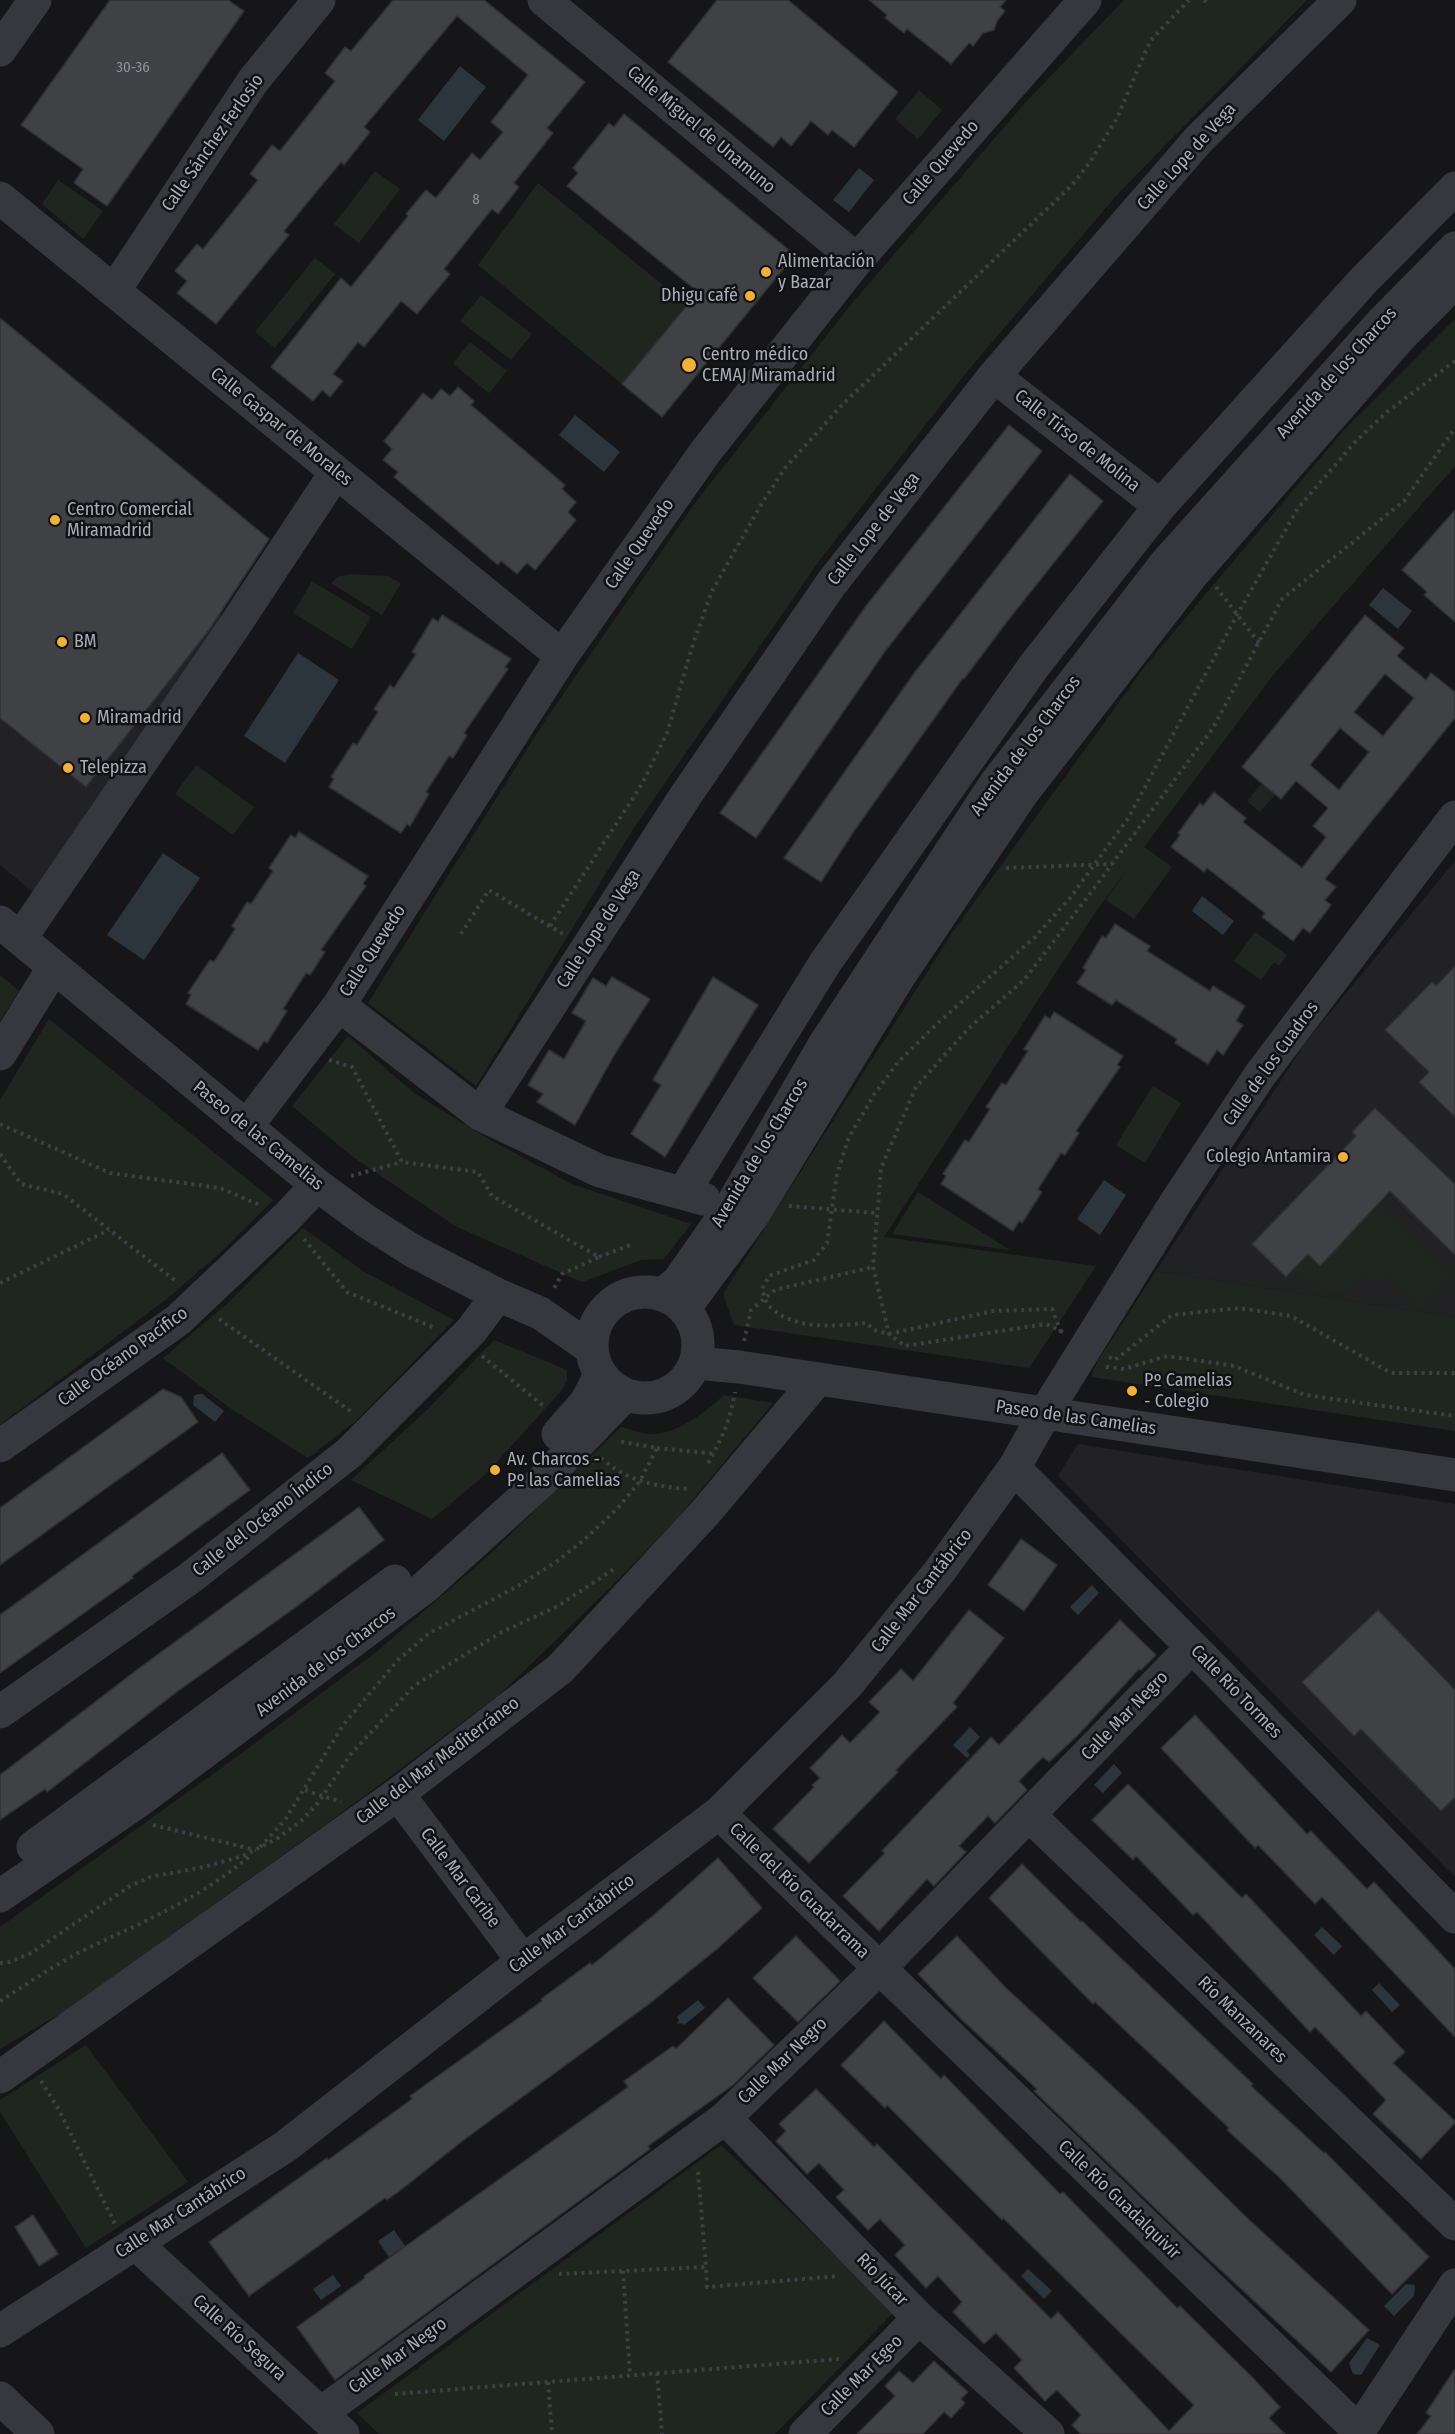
<!DOCTYPE html>
<html>
<head>
<meta charset="utf-8">
<style>
  body { margin:0 }
  canvas { display:block; background:#161618 }
</style>
</head>
<body>
<canvas width="1455" height="2434"></canvas>
<script>
const g = document.querySelector('canvas').getContext('2d');
g.lineJoin = 'round';
function paint(path, color) {
  g.fillStyle = color;
  g.fill(path, 'evenodd');
}
function stroke(path, color, width, dash) {
  g.strokeStyle = color;
  g.lineWidth = width;
  g.lineCap = dash ? 'butt' : 'round';
  g.setLineDash(dash || []);
  g.stroke(path);
}
function write(font, color, halo, rows, align = 'center') {
  g.font = font + ' "Fira Sans Condensed",sans-serif';
  g.lineWidth = 5;
  g.setLineDash([]);
  g.textBaseline = 'middle';
  g.strokeStyle = halo;
  g.fillStyle = color;
  for (const [text, x, y, turn = 0] of rows) {
    g.save();
    g.translate(x, y);
    g.rotate((+turn || 0) * Math.PI / 180);
    g.textAlign = isNaN(turn) ? turn : align;
    if (halo) g.strokeText(text, 0, 0);
    g.fillText(text, 0, 0);
    g.restore();
  }
}
paint(new Path2D(`
  M0,425L233,626L45,902L0,865Z
  M1455,861V1317L1156,1271L1306,1042Z
  M1078,1444L1455,1504V1877L1058,1476Z`), '#222225');
paint(new Path2D(`
  M1124,0H1307L1115,197L966,373L819,561L633,829L476,1086L368,1003L546,719L695,503L853,302L1025,103Z
  M919,90L942,110L918,139L895,119Z
  M375,171L400,189L359,243L334,224Z
  M58,180L103,211L83,239L42,204Z
  M538,183L687,305L622,384L478,265Z
  M315,258L335,274L275,348L255,332Z
  M481,295L532,334L511,360L460,321Z
  M1455,319V466L1274,674L1144,847L1172,867L1134,919L1106,900L1127,870L1096,911L884,1237L1096,1266L1029,1368L734,1325L723,1294L952,933L1146,665L1343,431Z
  M470,342L507,371L489,393L453,364Z
  M350,574L387,576L401,583L382,615L331,583L338,577Z
  M312,581L371,617L352,649L293,613Z
  M196,765L254,807L233,835L175,794Z
  M1262,783L1276,794L1260,812L1247,801Z
  M1255,932L1287,955L1279,966L1274,962L1261,980L1234,961Z
  M0,975L19,991L0,1021Z
  M49,1019L273,1200L220,1253L169,1297L0,1425V1100Z
  M348,1036L414,1093L485,1137L572,1184L691,1224L664,1259L641,1260L582,1282L457,1227L353,1157L292,1106Z
  M1153,1086L1181,1103L1145,1163L1116,1145Z
  M918,1192L1010,1250L892,1234Z
  M1379,1203L1454,1274L1420,1310L1384,1276L1374,1287L1361,1275L1344,1294L1311,1286L1294,1269L1308,1254L1320,1266Z
  M303,1228L363,1271L454,1320L356,1421L308,1458L230,1408L163,1358L228,1303Z
  M1156,1271L1455,1317V1431L1091,1377L1097,1362Z
  M494,1340L567,1370V1380L562,1390L486,1474L432,1519L351,1480L428,1409Z
  M724,1395L773,1403L676,1520L614,1584L499,1695L340,1814L68,2009L0,2049V1927L238,1756L375,1653L485,1559L621,1427C631,1429 644,1435 654,1434C681,1432 705,1412 724,1395Z
  M86,2045L188,2182L86,2248L0,2112V2100Z
  M721,2145L894,2312L775,2434H379L357,2413Z`), '#1e261f');
paint(new Path2D(`
  M460,66L486,87L444,141L418,120Z
  M859,168L874,180L849,212L833,200Z
  M575,415L620,452L604,472L559,435Z
  M1383,588L1412,611L1398,629L1369,605Z
  M298,653L339,680L285,763L244,736Z
  M163,853L200,878L144,960L107,935Z
  M1202,896L1234,921L1223,935L1192,911Z
  M1104,1180L1126,1195L1100,1235L1077,1219Z
  M198,1394H202L224,1411L215,1422L193,1405L194,1396Z
  M1092,1585L1099,1593L1078,1615L1070,1607Z
  M970,1727L980,1737L967,1751L970,1755L967,1758L953,1745Z
  M1114,1764L1122,1773L1103,1793L1094,1785Z
  M1322,1927L1342,1946L1334,1955L1314,1935Z
  M1379,1983L1400,2005L1392,2012L1372,1990Z
  M698,2000L705,2008L684,2025L682,2023L677,2024L679,2020L677,2017Z
  M394,2230L405,2246L389,2257L378,2241Z
  M1028,2269L1052,2291L1044,2299L1021,2276Z
  M333,2275L341,2286L321,2300L313,2289Z
  M1406,2284L1415,2285L1414,2296L1394,2316L1384,2306Z
  M1367,2338L1380,2345L1361,2375L1353,2374L1349,2363Z`), '#2c353c');
const building = new Path2D(`
  M110,0H228L244,11L107,206L74,183L83,169L21,125Z
  M393,0H484L585,82L547,128L553,133L514,183L519,187L498,214L492,209L444,269L450,274L417,314L401,301L364,347L358,342L333,374L343,381L330,397L322,390L313,401L271,367L341,278L351,287L408,216L406,214L426,190L436,198L472,153L480,160L503,132L491,122L528,75L457,16L364,127L370,132L344,165L341,162L284,231L289,235L216,324L177,293L187,281L175,271L197,244L203,249L258,180L250,174L272,145L280,151L335,81L325,73L345,47L351,51Z
  M717,0H788L898,92L854,147L832,130L828,135L811,121L791,146L781,137L773,147L668,62Z
  M869,0H1006L1000,7L1005,11L997,21L994,30L983,33L973,46L969,43L951,64L907,29L904,33L885,18L887,15Z
  M624,114L795,255L662,417L622,384L698,292L567,186L578,173L573,168L609,123L614,127Z
  M0,318L269,539L209,630L86,787L0,718Z
  M458,387L474,401L471,405L565,485L562,489L576,502L568,512L576,520L535,570L527,563L517,574L501,561L498,565L394,477L398,472L383,460L392,449L384,441L423,393L432,400L441,389L450,396Z
  M1009,425L1042,451L886,650L756,838L720,813L866,606Z
  M1070,474L1103,501L1009,619L964,679L963,678L854,831L821,882L784,858L915,672Z
  M1455,510V622L1424,595L1427,592L1402,570Z
  M442,615L511,659L505,667L508,669L464,733L467,735L453,758L449,756L426,792L429,794L410,826L407,824L401,833L329,787L334,779L331,777L353,743L357,745L378,712L374,709L390,685L394,688L416,654L412,652L433,618L438,622Z
  M1365,615L1404,648L1397,656L1426,680L1431,673L1455,692V718L1325,879L1336,887L1325,900L1331,905L1310,933L1303,928L1293,941L1262,917L1265,913L1207,868L1204,872L1171,847L1180,835L1178,833L1200,803L1203,806L1214,792L1246,818L1243,822L1302,868L1326,837L1313,826L1328,808L1296,781L1281,799L1242,767ZM1385,674L1414,698L1383,736L1354,712ZM1340,728L1369,752L1339,790L1310,765Z
  M299,832L368,876L363,884L366,886L321,950L325,952L310,975L306,973L283,1009L287,1011L267,1043L264,1041L258,1050L186,1004L191,995L188,993L210,960L214,962L235,929L232,926L247,902L251,904L273,871L269,868L291,835L295,838Z
  M1115,924L1150,946L1147,951L1210,991L1213,986L1245,1006L1236,1021L1243,1025L1223,1055L1217,1050L1208,1064L1175,1043L1177,1039L1116,1000L1112,1005L1077,983L1086,970L1083,968L1102,936L1106,938Z
  M1455,966V1117L1419,1082L1429,1072L1385,1030L1432,982L1436,986Z
  M612,977L650,999L616,1052L575,1125L537,1102L543,1094L528,1085L549,1050L564,1059L586,1021L572,1013L593,978L606,986Z
  M713,977L758,1005L665,1157L631,1134L661,1085L653,1080Z
  M1054,1012L1123,1056L1117,1065L1120,1067L1076,1131L1079,1133L1065,1155L1061,1153L1038,1189L1042,1192L1022,1223L1019,1221L1013,1231L941,1184L946,1176L943,1174L965,1140L969,1142L990,1109L986,1107L1002,1083L1006,1085L1028,1051L1024,1049L1045,1016L1050,1019Z
  M1375,1108L1455,1184V1255L1390,1191L1320,1266L1308,1254L1286,1277L1252,1244L1356,1136L1352,1132Z
  M163,1389L181,1397L198,1422L0,1565V1508Z
  M222,1453L250,1490L132,1576L133,1578L0,1673V1615Z
  M359,1507L384,1540L296,1607L178,1691L47,1792L45,1789L0,1820V1775L138,1669Z
  M1021,1539L1057,1565L1024,1611L988,1585Z
  M969,1610L1004,1638L953,1703L957,1707L896,1770L898,1772L809,1863L773,1829L814,1787L812,1785L820,1778L810,1768L842,1735L850,1743L880,1712L869,1702L901,1669L913,1681Z
  M1378,1610L1455,1690V1797L1441,1811L1361,1729L1354,1736L1302,1682Z
  M1120,1620L1156,1655L1141,1670L1139,1669L1078,1735L1049,1762L1043,1757L1019,1781L1027,1790L995,1823L988,1816L959,1846L966,1852L934,1886L927,1879L879,1931L843,1896L885,1853L882,1851L991,1737L999,1745Z
  M1195,1715L1307,1834L1311,1831L1367,1889L1374,1882L1455,1969V2037L1322,1897L1315,1904L1258,1845L1255,1848L1161,1748Z
  M1128,1784L1242,1898L1246,1894L1361,2016L1366,2011L1405,2052L1393,2063L1455,2121V2123L1421,2159L1373,2114L1386,2100L1315,2027L1310,2032L1197,1912L1193,1915L1136,1856L1133,1860L1092,1820Z
  M718,1858L762,1908L717,1949L649,2004L465,2139L402,2189L387,2200L385,2198L249,2296L209,2242L327,2158L328,2160L412,2099L410,2096L542,2001L541,1999L590,1963L592,1965L655,1914Z
  M1022,1864L1081,1922L1082,1921L1253,2084L1251,2086L1324,2153L1325,2152L1429,2257L1392,2294L1280,2178L1227,2130L1229,2128L1095,2002L1093,2004L989,1898Z
  M796,1936L840,1981L798,2022L753,1978Z
  M957,1936L1006,1988L1137,2109L1245,2216L1369,2330L1331,2372L1185,2237L1034,2091L1037,2089L961,2019L918,1974Z
  M728,1998L774,2045L733,2085L648,2146L650,2149L335,2380L297,2327L365,2278L364,2276L628,2087L624,2081L673,2046L676,2049Z
  M884,2021L941,2079L944,2075L1060,2194L1063,2192L1177,2308L1180,2306L1252,2377L1280,2407L1269,2418L1285,2434H1081L1072,2425L1081,2415L1057,2390L1045,2401L1014,2368L1022,2360L996,2333L984,2344L953,2312L962,2302L938,2276L926,2288L895,2255L905,2245L880,2219L868,2230L836,2197L844,2190L819,2163L807,2174L776,2141L786,2131L779,2124L816,2089L874,2147L877,2144L1051,2319L1058,2312L1169,2431L1194,2405L1003,2218L1002,2220L887,2105L885,2108L841,2065Z
  M33,2215L58,2254L39,2266L15,2227Z
  M934,2361L968,2392L961,2399L965,2403L951,2418L944,2412L923,2434H857L895,2396L885,2386L899,2371L913,2383Z
  M1455,2369V2434H1417L1431,2416L1426,2413Z`);
paint(building, '#404145');
stroke(building, '#303034', 1.5);
stroke(new Path2D(`
  M1204,0L1209,4
  M1216,587L1259,643
  M1006,868L1112,864
  M550,926L642,784L667,733L693,644L712,591L762,503L785,468L842,405L1072,185L1090,162L1117,118L1150,41L1189,0
  M461,934L489,890L563,934L562,936
  M329,1060L352,1067L402,1162L478,1172L492,1196L599,1257L562,1274L553,1290
  M0,1124L110,1173L220,1188L262,1206
  M0,1154L21,1184L63,1194L177,1282
  M351,1176L402,1162
  M789,1206L877,1213
  M304,1239L347,1292L435,1328
  M599,1257L633,1244
  M0,1283L109,1230
  M219,1319L353,1413
  M1061,1332L1052,1309L993,1311L889,1334L874,1330L866,1323C835,1326 794,1331 769,1306C765,1302 764,1294 762,1289L769,1276L814,1260L827,1243L837,1174L849,1137L875,1093L899,1061L939,1022L1035,937L1070,898L1129,817L1237,615L1298,508L1356,441L1387,412L1455,361
  M1063,1332L1046,1324L905,1346L889,1334L873,1267L881,1168L916,1087L968,1029L1024,980L1089,895L1213,728L1282,599L1404,501L1455,428
  M744,1341L751,1310L775,1290L873,1267
  M482,1356L546,1408
  M1109,1357L1115,1360L1172,1315L1239,1308L1291,1316L1391,1373H1455
  M1106,1367L1124,1369L1167,1356L1234,1366L1305,1395L1455,1416
  M657,1448L716,1454
  M601,1458C627,1481 656,1487 690,1489
  M708,1463C722,1438 730,1421 735,1392
  M305,1790L341,1802
  M153,1825L256,1850
  M260,1847L285,1820L343,1725L398,1660L428,1634L518,1586L556,1562L584,1540L617,1509L640,1481L657,1448L618,1441
  M0,1963L10,1962L31,1953L130,1886L150,1877L204,1867L243,1856L278,1838L300,1822L318,1803L350,1755L415,1685L502,1632L558,1606L614,1569
  M0,2001C27,1984 53,1966 82,1951C144,1921 199,1900 252,1854
  M41,2081L59,2110L115,2224
  M698,2172L706,2267
  M623,2271L630,2375
  M559,2274L706,2267L707,2287L839,2276
  M657,2373L662,2434
  M548,2382L552,2434
  M395,2394L839,2359`), '#3d3f44', 4, [3, 4.5]);
stroke(new Path2D(`
  M544,0L857,260
  M0,50L35,0
  M0,198L562,656
  M114,291L253,81L319,0
  M994,376L1160,506
  M0,922L317,1185L366,1221L413,1251L498,1295L540,1313L592,1349
  M20,939L233,628L336,472
  M339,1005L480,1114L600,1171L704,1199
  M0,1054L54,967
  M480,1114L686,795L831,584L994,376L1199,139L1340,0
  M246,1127L339,1005L562,656L706,451L857,260L1085,0
  M683,1193L825,963L1034,666L1160,506L1364,280L1455,188
  M592 1345a53 53 0 1 1 106 0a53 53 0 1 1-106 0Z
  M663,1294L678,1282L731,1206L824,1045L995,784L1165,564L1383,321L1455,248
  M684,1309L754,1214L900,975L1021,795L1191,576L1403,334L1455,282
  M696,1363L739,1367L1455,1475
  M558,1434L586,1402L600,1375
  M0,1446L178,1320L287,1217L317,1185
  M1014,1468L1210,1665L1455,1917
  M0,1712L190,1578L349,1453L471,1331L498,1295
  M398,1794L523,1961
  M719,1813L1359,2431
  M1029,1815L1455,2224
  M33,1847L395,1581
  M0,1896L136,1803L425,1587L543,1480L625,1395
  M0,2077L398,1794L560,1669L704,1514L817,1380
  M725,2118L919,2318L1048,2434
  M135,2243L343,2434
  M0,2331L286,2146L523,1961L719,1813L847,1685L939,1572L1014,1468L1045,1413L1176,1202L1260,1075L1455,817
  M0,2398L38,2434
  M321,2413L725,2118L880,1968L1192,1647
  M805,2434L919,2318
  M1357,2434L1455,2285`), '#37383d', 33);
for (const [x, y, r, color] of [
  [766,272,6,"#f2b134"],
  [750,296,6,"#f2b134"],
  [689,365,8,"#f2b134"],
  [55,520,6,"#f2b134"],
  [62,642,6,"#f2b134"],
  [85,718,6,"#f2b134"],
  [68,768,6,"#f2b134"],
  [1343,1157,6,"#f2b134"],
  [1132,1391,6,"#f2b134"],
  [495,1470,6,"#f2b134"]
]) {
  const dot = new Path2D();
  dot.arc(x, y, r, 0, 2 * Math.PI);
  g.fillStyle = color;
  g.fill(dot);
  stroke(dot, '#111113', 2);
}
write('15px', '#8e929b', null, [
  ["30-36",133,68],
  ["8",476,200]
]);
write('18px', '#a8adb8', '#111113', [
  ["Calle Miguel de Unamuno",701,130,40],
  ["Calle Sánchez Ferlosio",213,143,-55],
  ["Calle Lope de Vega",1187,157,-48],
  ["Calle Quevedo",941,163,-49],
  ["Avenida de los Charcos",1337,373,-48],
  ["Calle Gaspar de Morales",281,427,39],
  ["Calle Tirso de Molina",1077,441,38],
  ["Calle Lope de Vega",874,529,-52],
  ["Calle Quevedo",640,544,-55],
  ["Avenida de los Charcos",1026,746,-53],
  ["Calle Lope de Vega",599,929,-57],
  ["Calle Quevedo",373,951,-57],
  ["Calle de los Cuadros",1271,1064,-54],
  ["Paseo de las Camelias",258,1136,39],
  ["Avenida de los Charcos",760,1153,-59],
  ["Calle Océano Pacífico",123,1357,-36],
  ["Paseo de las Camelias",1076,1418,8],
  ["Calle del Océano Índico",263,1520,-38],
  ["Calle Mar Cantábrico",922,1591,-52],
  ["Avenida de los Charcos",326,1662,-37],
  ["Calle Río Tormes",1236,1692,46],
  ["Calle Mar Negro",1125,1716,-46],
  ["Calle del Mar Mediterráneo",438,1761,-37],
  ["Calle Mar Caribe",460,1878,53],
  ["Calle del Río Guadarrama",799,1891,44],
  ["Calle Mar Cantábrico",572,1924,-37],
  ["Río Manzanares",1242,2020,44],
  ["Calle Mar Negro",783,2061,-44],
  ["Calle Río Guadalquivir",1119,2200,44],
  ["Calle Mar Cantábrico",181,2213,-33],
  ["Río Júcar",882,2280,46],
  ["Calle Río Segura",239,2338,42],
  ["Calle Mar Negro",398,2356,-36],
  ["Calle Mar Egeo",862,2376,-45]
]);
write('18px', '#a8adb8', '#111113', [
  ["Alimentación",778,262],
  ["y Bazar",778,283],
  ["Dhigu café",738,296,"right"],
  ["Centro médico",702,355],
  ["CEMAJ Miramadrid",702,376],
  ["Centro Comercial",67,510],
  ["Miramadrid",67,531],
  ["BM",74,642],
  ["Miramadrid",97,718],
  ["Telepizza",80,768],
  ["Colegio Antamira",1331,1157,"right"],
  ["Pº Camelias",1144,1381],
  ["- Colegio",1144,1402],
  ["Av. Charcos -",507,1460],
  ["Pº las Camelias",507,1481]
], 'left');
</script>
</body>
</html>
